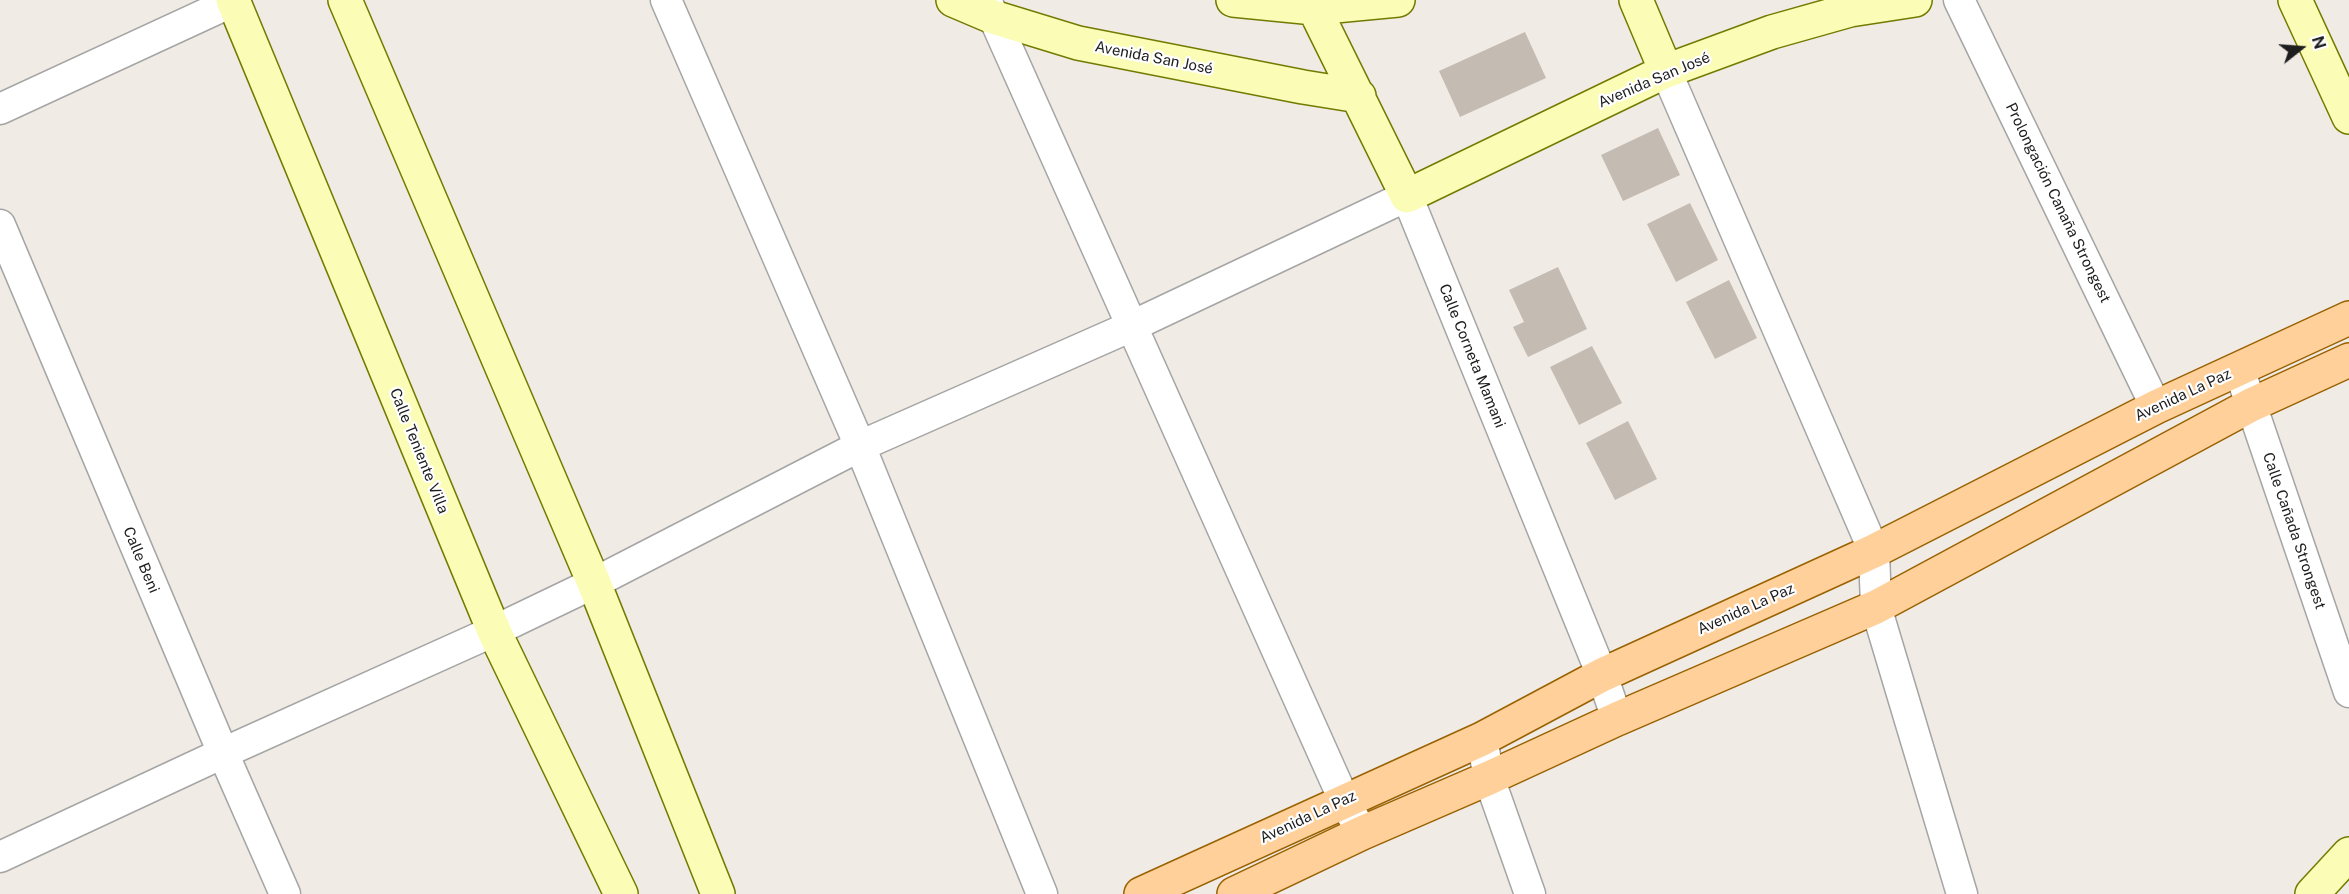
<!DOCTYPE html>
<html>
<head>
<meta charset="utf-8">
<style>
  body { margin:0 }
  #map { position:relative; width:2349px; height:894px; overflow:hidden; background:#f0ebe4; font-family:"Public Sans",sans-serif }
  canvas { display:block }
  .north { position:absolute; left:2271px; top:18px; width:60px; height:60px; -webkit-text-stroke:4px #fff; paint-order:stroke; rotate:73deg; font-size:16px; font-weight:700; line-height:24px; text-align:center; color:#1e1e1e }
  .north::after { content:''; display:block; margin:auto; width:21px; height:27px; background:#1e1e1e; clip-path:polygon(50% 0,100% 100%,50% 72%,0 100%) }
</style>
</head>
<body>
<div id="map">
<canvas width="2349" height="894"></canvas>
<div class="north">N</div>
</div>
<script>
const g = document.querySelector('canvas').getContext('2d');
g.lineJoin = 'round';
function paint(path, color) {
  g.fillStyle = color;
  g.fill(path, 'evenodd');
}
function stroke(path, color, width, dash) {
  g.strokeStyle = color;
  g.lineWidth = width;
  g.lineCap = dash ? 'butt' : 'round';
  g.setLineDash(dash || []);
  g.stroke(path);
}
function write(font, color, halo, rows, align = 'center') {
  g.font = font + ' "Public Sans",sans-serif';
  g.lineWidth = 4.5;
  g.setLineDash([]);
  g.textBaseline = 'middle';
  g.strokeStyle = halo;
  g.fillStyle = color;
  for (const [text, x, y, turn = 0] of rows) {
    g.save();
    g.translate(x, y);
    g.rotate((+turn || 0) * Math.PI / 180);
    g.textAlign = isNaN(turn) ? turn : align;
    if (halo) g.strokeText(text, 0, 0);
    g.fillText(text, 0, 0);
    g.restore();
  }
}
paint(new Path2D(`
  M1525,32L1546,78L1460,117L1439,71Z
  M1658,128L1680,175L1623,201L1601,155Z
  M1690,203L1718,260L1676,282L1647,224Z
  M1558,267L1587,329L1528,357L1513,327L1524,322L1509,290Z
  M1729,280L1757,338L1715,359L1686,302Z
  M1592,346L1622,403L1579,425L1550,367Z
  M1628,421L1657,479L1615,500L1586,443Z`), '#c4bbb3');
const street = new Path2D(`
  M666,0L860,446L1042,894
  M986,0L1344,800L1362,833
  M1959,0L2156,407
  M1666,71L1874,551L1876,607L1962,894
  M0,109L236,0
  M0,225L223,753L285,894
  M2239,369L2349,692
  M1482,739L1489,778L1530,894
  M0,857L223,753L494,631L594,583L860,446L1132,326L1407,196L1602,675L1617,719`);
const secondary = new Path2D(`
  M233,0L494,631L621,894
  M345,0L594,583L718,894
  M953,0L993,17L1078,43L1303,87L1359,96
  M1233,0L1314,8L1398,0
  M1636,0L1666,71
  M2295,0L2349,117
  M1314,8L1407,196L1666,71L1772,32L1850,10L1915,0
  M2312,894L2349,854`);
const primary = new Path2D(`
  M1141,894L1482,739L1602,675L1874,551L2156,407L2349,318
  M1234,894L1362,833L1489,778L1617,719L1876,607L2251,405L2349,360`);
stroke(street, '#a5a5a5', 33);
stroke(secondary, '#727b00', 36);
stroke(primary, '#996100', 36);
stroke(street, '#fff', 30);
stroke(secondary, '#fbfcb6', 33);
stroke(primary, '#ffd09a', 33);
write('15px', '#1e1e1e', '#fff', [
  ["Avenida San José",1154,58,11],
  ["Avenida San José",1654,80,-23],
  ["Prolongación Canaña Strongest",2058,203,64],
  ["Calle Corneta Mamani",1472,356,68],
  ["Avenida La Paz",2183,395,-25],
  ["Calle Teniente Villa",419,451,68],
  ["Calle Cañada Strongest",2294,531,71],
  ["Calle Beni",141,560,67],
  ["Avenida La Paz",1746,609,-24],
  ["Avenida La Paz",1308,817,-25]
]);
</script>
</body>
</html>
